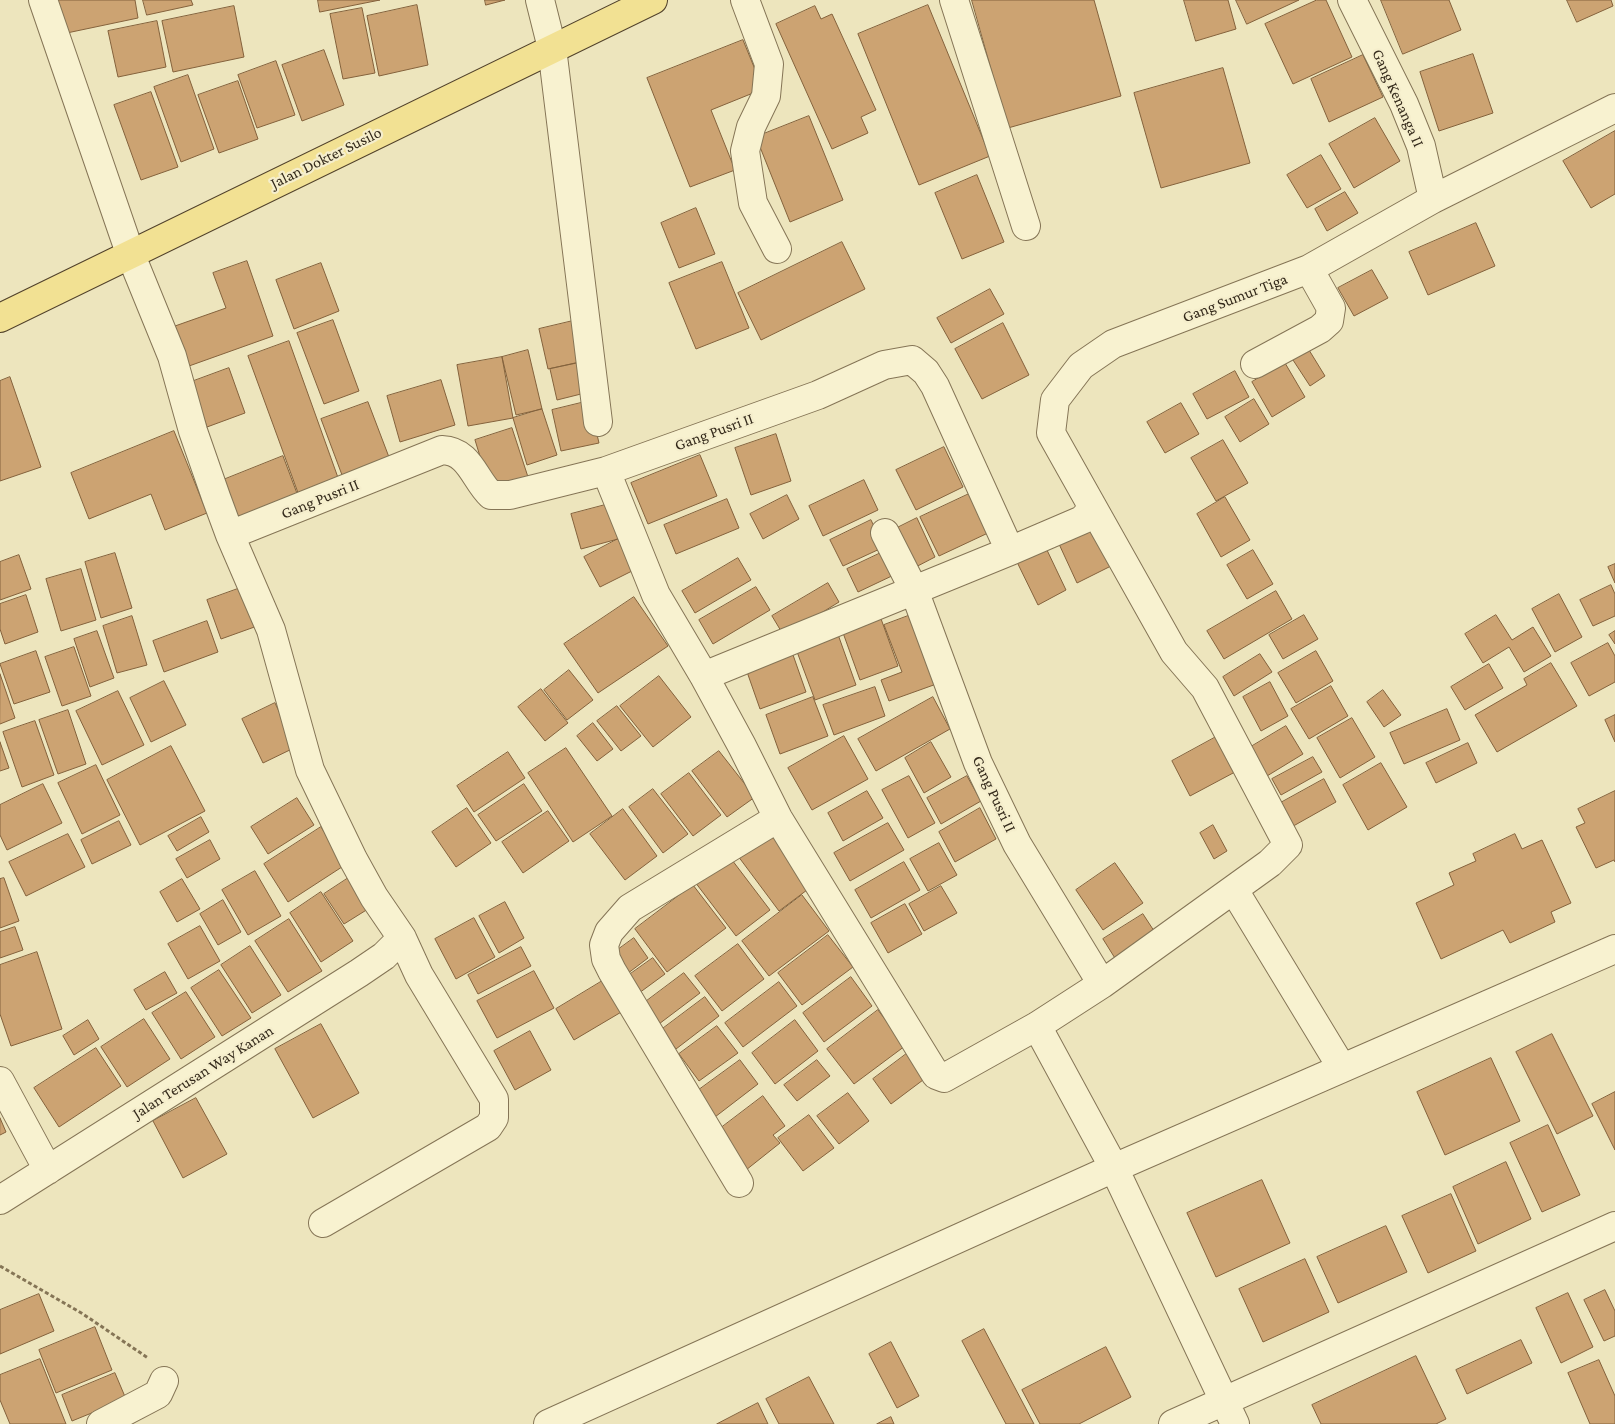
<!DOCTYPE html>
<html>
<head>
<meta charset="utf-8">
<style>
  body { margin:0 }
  canvas { display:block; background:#ede5bd }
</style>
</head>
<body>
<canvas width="1615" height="1424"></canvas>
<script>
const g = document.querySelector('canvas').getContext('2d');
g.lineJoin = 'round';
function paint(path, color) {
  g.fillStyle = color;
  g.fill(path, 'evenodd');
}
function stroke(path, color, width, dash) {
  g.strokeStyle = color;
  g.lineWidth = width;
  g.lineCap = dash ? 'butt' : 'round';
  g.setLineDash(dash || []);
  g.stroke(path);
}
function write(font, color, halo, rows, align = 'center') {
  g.font = font + ' "Crimson Pro",serif';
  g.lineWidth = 4.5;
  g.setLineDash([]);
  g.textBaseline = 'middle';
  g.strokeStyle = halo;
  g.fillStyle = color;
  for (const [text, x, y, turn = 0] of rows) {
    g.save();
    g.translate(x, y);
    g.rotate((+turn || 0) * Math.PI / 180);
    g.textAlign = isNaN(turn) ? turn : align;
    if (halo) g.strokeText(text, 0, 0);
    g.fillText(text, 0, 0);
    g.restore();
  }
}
const building = new Path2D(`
  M59,0H135L138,18L62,34L55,1Z
  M143,0H191L193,5L147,15Z
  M318,0H380L320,12Z
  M485,0H505L486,5Z
  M972,0H1094L1121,96L1008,128Z
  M1184,0H1228L1236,29L1196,41Z
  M1236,0H1299L1247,24Z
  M1317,0H1326L1352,57L1293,84L1265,24Z
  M1381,0H1449L1461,30L1403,54Z
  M1567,0H1611L1613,6L1577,22Z
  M417,5L428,65L379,76L367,16Z
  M928,5L990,156L919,185L858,34Z
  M234,6L244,57L173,72L162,21Z
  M815,6L821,19L832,14L876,110L861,117L868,133L832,149L776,24Z
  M362,8L375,73L343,79L330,14Z
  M157,21L166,67L118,77L108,31Z
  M743,40L763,89L711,110L735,170L690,187L647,78Z
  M324,50L344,105L302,121L282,65Z
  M1473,54L1493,113L1439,131L1420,72Z
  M1363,55L1383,97L1329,122L1311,79Z
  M276,61L295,115L257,128L238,75Z
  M1223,68L1250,163L1161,188L1134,93Z
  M188,75L214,149L181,162L154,87Z
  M238,81L258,139L219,153L198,95Z
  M151,92L178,167L141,180L114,105Z
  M809,116L843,200L790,222L756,137Z
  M1375,118L1400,161L1354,188L1329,144Z
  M1615,131V194L1591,208L1563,161Z
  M1321,155L1341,189L1307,208L1287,175Z
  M977,175L1004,242L962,259L935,193Z
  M1345,192L1358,213L1327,231L1315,209Z
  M696,208L715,254L679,268L661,223Z
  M1476,223L1495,266L1428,295L1409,252Z
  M842,242L865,289L761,340L738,293Z
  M247,261L273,336L189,366L175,326L226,308L213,273Z
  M722,262L749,328L696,349L669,283Z
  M321,263L339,311L294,329L276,280Z
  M1372,270L1388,298L1354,316L1338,288Z
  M990,289L1004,314L951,343L937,318Z
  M333,320L359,391L324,404L297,333Z
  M577,320L586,361L548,369L539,329Z
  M1003,323L1029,375L982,399L955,349Z
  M289,341L341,486L301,501L248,356Z
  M528,350L542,409L516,415L502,357Z
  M1309,350L1325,376L1310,386L1293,360Z
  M502,357L513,418L468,426L457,365Z
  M586,361L593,391L557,400L550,369Z
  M1285,363L1305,397L1272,417L1252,382Z
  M229,368L245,413L207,427L191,382Z
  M1235,371L1249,397L1207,419L1193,394Z
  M10,377L41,467L0,481V381Z
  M441,380L455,425L400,442L387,396Z
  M1254,399L1269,424L1240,442L1225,417Z
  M589,401L599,443L561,451L552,410Z
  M368,402L392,465L345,483L321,419Z
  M1181,403L1199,434L1165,453L1147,422Z
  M542,409L557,455L527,465L513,418Z
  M512,428L528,477L490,489L475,440Z
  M174,431L207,513L165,530L151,494L89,519L71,473Z
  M776,434L791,481L751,495L735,448Z
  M1223,440L1248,483L1216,501L1191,458Z
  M944,447L963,487L916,510L896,470Z
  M700,455L717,496L648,524L631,483Z
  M283,456L301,504L230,530L213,484Z
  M864,480L878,510L823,536L809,506Z
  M969,494L988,533L939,556L920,517Z
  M787,495L799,519L763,539L750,514Z
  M1225,497L1250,540L1221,557L1197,514Z
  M727,499L739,528L676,554L664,525Z
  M609,504L618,539L581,549L571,514Z
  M917,518L935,557L908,571L889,532Z
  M871,520L884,547L843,566L830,540Z
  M1095,527L1113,565L1077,583L1059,544Z
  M618,539L634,570L600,587L584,557Z
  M1046,548L1066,590L1038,605L1017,562Z
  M1253,550L1273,584L1247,599L1227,565Z
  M885,551L896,574L858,592L847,569Z
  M115,553L132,608L101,618L85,562Z
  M19,555L31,589L0,600V562Z
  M738,558L751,580L695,613L682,591Z
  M1615,564V583L1608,567Z
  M81,569L96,620L61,631L46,579Z
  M828,583L839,602L784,636L772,616Z
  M1611,585L1615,594V616L1593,626L1580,600Z
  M246,586L260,625L221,639L207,600Z
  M756,587L770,610L713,644L699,620Z
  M1276,591L1292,619L1224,659L1207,631Z
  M1559,594L1582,637L1555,652L1532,609Z
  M26,595L38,632L5,644L0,629V604Z
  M634,597L668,646L598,693L564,644Z
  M916,613L942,682L889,701L881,680L902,672L884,625Z
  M1304,615L1318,639L1283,659L1269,635Z
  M1496,615L1512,640L1533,627L1551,656L1524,672L1509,647L1483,663L1465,634Z
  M132,616L147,665L117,673L103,626Z
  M880,616L898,666L860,680L842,630Z
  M207,621L218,652L164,672L153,641Z
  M835,626L856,685L815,700L793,641Z
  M97,631L114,678L90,687L74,639Z
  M1615,631V644L1609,635Z
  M1608,643L1615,656V682L1589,696L1571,663Z
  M74,647L91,696L62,706L45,657Z
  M36,651L50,692L14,704L0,664Z
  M1316,651L1333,681L1296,703L1278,673Z
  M792,652L806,692L760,709L746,669Z
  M1260,654L1272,672L1234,696L1223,677Z
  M1551,663L1577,706L1497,752L1475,715L1527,685L1524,679Z
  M1489,664L1503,688L1465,710L1451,687Z
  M569,670L593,700L567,720L544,690Z
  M0,674L15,718L0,724Z
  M659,676L691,717L653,747L620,706Z
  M164,681L186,725L151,742L130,698Z
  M1270,682L1288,716L1261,731L1243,697Z
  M1331,686L1348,716L1309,739L1291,709Z
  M875,687L885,716L834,735L823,705Z
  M541,689L568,723L545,741L518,707Z
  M1383,690L1401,715L1384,727L1367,702Z
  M118,691L144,745L102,765L76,711Z
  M813,697L828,736L780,754L766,715Z
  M933,697L950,729L876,771L858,739Z
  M275,703L296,747L263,763L242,719Z
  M617,706L641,736L621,751L597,721Z
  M1447,709L1460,740L1404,764L1390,733Z
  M68,710L86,764L58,774L39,720Z
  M1615,715V742L1605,720Z
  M1352,718L1375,757L1340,778L1317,738Z
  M35,721L54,775L22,787L3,732Z
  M593,723L613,749L597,761L577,736Z
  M1286,726L1303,754L1267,776L1249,748Z
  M844,736L868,779L812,810L788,768Z
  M1216,737L1235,772L1190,796L1172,761Z
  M0,742L9,768L0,771Z
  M931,742L951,777L924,793L905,758Z
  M1468,743L1477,763L1436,783L1426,763Z
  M171,746L205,811L140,845L107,780Z
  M566,748L612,816L573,842L528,773Z
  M719,751L755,797L727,817L692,771Z
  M508,752L525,778L474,812L457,786Z
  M1313,757L1322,772L1281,795L1272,779Z
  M1381,763L1407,807L1368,830L1343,785Z
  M96,765L120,815L82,834L58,783Z
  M689,773L721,815L693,836L661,794Z
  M909,776L935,823L908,838L882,790Z
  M967,776L981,801L941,824L927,798Z
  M1324,779L1336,802L1288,829L1275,806Z
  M43,784L62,823L7,850L0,835V805Z
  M524,784L542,811L496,841L478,815Z
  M653,789L688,834L663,853L629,807Z
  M867,791L883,818L843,841L828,813Z
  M1615,791V862L1614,860L1596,868L1576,827L1585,823L1578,809Z
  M297,798L314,825L268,854L251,827Z
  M467,808L491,843L456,867L432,832Z
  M980,808L996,839L955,862L939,832Z
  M623,809L657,856L625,880L590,834Z
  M548,811L569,841L523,873L502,842Z
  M201,817L209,832L177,851L168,836Z
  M119,821L131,845L92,864L81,840Z
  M888,823L904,850L850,881L834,853Z
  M771,825L815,884L779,911L735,852Z
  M1213,825L1227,851L1214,859L1200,833Z
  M321,827L345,865L288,902L264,864Z
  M68,834L85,867L26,896L9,862Z
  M1515,834L1522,849L1542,840L1571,903L1551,912L1555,922L1510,943L1503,930L1441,959L1416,903L1454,885L1449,873L1476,861L1473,854Z
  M210,840L220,859L187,878L176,859Z
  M939,843L957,875L928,891L910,859Z
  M729,856L770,910L736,936L695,882Z
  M904,862L920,890L871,918L855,890Z
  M1115,863L1143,903L1103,930L1076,890Z
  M255,871L281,916L248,935L222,890Z
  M356,873L376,904L344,924L324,894Z
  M4,878L19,921L0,928V879Z
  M182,879L200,909L177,922L160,892Z
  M693,885L726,928L667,972L635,929Z
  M941,886L957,913L924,931L909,904Z
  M321,892L353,941L321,962L290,913Z
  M802,895L829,931L769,976L742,941Z
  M223,900L241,932L218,945L200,914Z
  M505,902L524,938L499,953L479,916Z
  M905,904L922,934L888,953L871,923Z
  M1143,914L1158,937L1118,963L1103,939Z
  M474,918L495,957L456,979L435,939Z
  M289,919L322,971L288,992L255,941Z
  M200,926L220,961L188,979L168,944Z
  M15,927L23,950L0,958V932Z
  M828,935L853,967L802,1005L778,973Z
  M634,938L648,958L623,977L608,957Z
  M738,944L764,979L722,1011L695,976Z
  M250,946L281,995L252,1013L221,965Z
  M521,947L531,966L478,994L468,975Z
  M37,952L62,1029L11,1046L0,1014V965Z
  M653,958L665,974L635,996L622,980Z
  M219,970L251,1018L222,1036L191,988Z
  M534,971L554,1008L497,1038L477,1001Z
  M165,972L177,993L146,1010L134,990Z
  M684,973L700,993L655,1027L640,1006Z
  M851,977L872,1006L824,1042L803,1013Z
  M604,980L623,1011L574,1040L556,1009Z
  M779,982L797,1006L743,1047L725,1023Z
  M186,992L215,1037L181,1059L152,1013Z
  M705,997L719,1016L676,1049L661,1030Z
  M878,1010L905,1046L854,1084L827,1049Z
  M144,1019L170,1059L127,1087L101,1047Z
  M88,1020L99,1039L74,1055L63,1036Z
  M795,1020L818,1051L775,1084L752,1053Z
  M321,1024L359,1093L313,1118L275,1049Z
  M717,1026L738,1053L699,1081L679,1054Z
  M530,1031L551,1070L515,1090L494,1051Z
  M1552,1034L1593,1116L1557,1134L1516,1052Z
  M96,1048L121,1086L59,1127L34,1088Z
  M909,1052L927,1077L891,1104L873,1079Z
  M1491,1058L1520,1121L1445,1155L1417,1092Z
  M740,1060L758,1084L715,1117L696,1092Z
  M817,1060L830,1076L797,1101L784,1085Z
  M1615,1092V1150L1592,1104Z
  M848,1093L869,1121L839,1144L817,1116Z
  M763,1096L785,1126L773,1135L780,1143L746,1170L717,1131Z
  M196,1098L227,1154L183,1178L153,1121Z
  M809,1115L834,1148L803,1171L778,1138Z
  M0,1118L6,1132L0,1135Z
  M1548,1125L1580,1195L1542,1212L1510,1143Z
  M1506,1162L1531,1219L1478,1244L1453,1187Z
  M1262,1180L1290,1243L1216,1277L1187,1213Z
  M1451,1194L1476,1251L1428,1273L1402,1216Z
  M1386,1226L1407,1272L1338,1303L1317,1257Z
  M1305,1259L1329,1312L1263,1342L1239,1289Z
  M1605,1290L1615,1311V1336L1604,1341L1584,1300Z
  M1568,1293L1593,1347L1561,1363L1536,1308Z
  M39,1294L54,1331L0,1354V1310Z
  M95,1327L112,1370L56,1393L39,1350Z
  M984,1329L1034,1424H1006L962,1341Z
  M1521,1340L1532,1363L1467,1394L1456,1370Z
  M891,1342L919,1396L897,1408L869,1354Z
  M1106,1347L1131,1397L1079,1424H1040L1022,1390Z
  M1416,1356L1446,1419L1436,1424H1321L1312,1405Z
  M40,1359L66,1424H10L0,1400V1375Z
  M1599,1360L1615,1396V1424H1590L1568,1373Z
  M115,1373L126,1399L72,1421L62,1395Z
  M809,1377L834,1424H779L766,1399Z
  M758,1403L768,1424H717Z
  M891,1417L894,1424H877Z`);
paint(building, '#cca372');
stroke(building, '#84623c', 1);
const minor = new Path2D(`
  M43,0L130,253L172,356L193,431L216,497L230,535L271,630L310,770L353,859L374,897L402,938L419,975L494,1099V1118L488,1127L323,1223
  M540,0L552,48L598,422
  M745,0L769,64L766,96L751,127L745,151L753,203L777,249
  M954,0L1026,226
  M1352,0L1404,104L1421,146L1433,199
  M1255,364L1320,329L1329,321L1331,308L1309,269
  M606,471L656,595L704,676L742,746L778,818L936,1075L944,1078L1037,1026L1102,984L1270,863L1288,845L1205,688L1174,652L1051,433L1055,400L1081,366L1113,344L1309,269L1433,199L1615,108
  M885,533L914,590L978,763L1017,844L1102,984
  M230,535L442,450C470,451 474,479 491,495H510L606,471L818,395L884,365L912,360L926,372L935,386L1010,551
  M704,676L1010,551L1082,520L1089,513L1090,504
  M1234,890L1342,1068
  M1037,1026L1114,1168L1235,1424
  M0,1081L48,1170
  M739,1183L612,971L606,959L604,945L609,932L630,908L778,818
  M0,1200L359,973L384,956L402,938
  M101,1424L158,1394L164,1381
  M548,1424L1114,1168L1615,949
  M1173,1424L1615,1226`);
const major = new Path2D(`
  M0,318L653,0`);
stroke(minor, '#857556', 30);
stroke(major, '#52422b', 30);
stroke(new Path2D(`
  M0,1266L83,1314L148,1358`), '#857556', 3, [4, 2.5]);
stroke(minor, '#f8f2d0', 28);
stroke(major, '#f2e193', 28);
write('16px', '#342a1b', '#f5eecc', [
  ["Gang Kenanga II",1398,98,66],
  ["Jalan Dokter Susilo",326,158,-26],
  ["Gang Sumur Tiga",1235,298,-21],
  ["Gang Pusri II",714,432,-20],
  ["Gang Pusri II",320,499,-22],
  ["Gang Pusri II",994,794,65],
  ["Jalan Terusan Way Kanan",203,1072,-32]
]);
</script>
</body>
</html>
